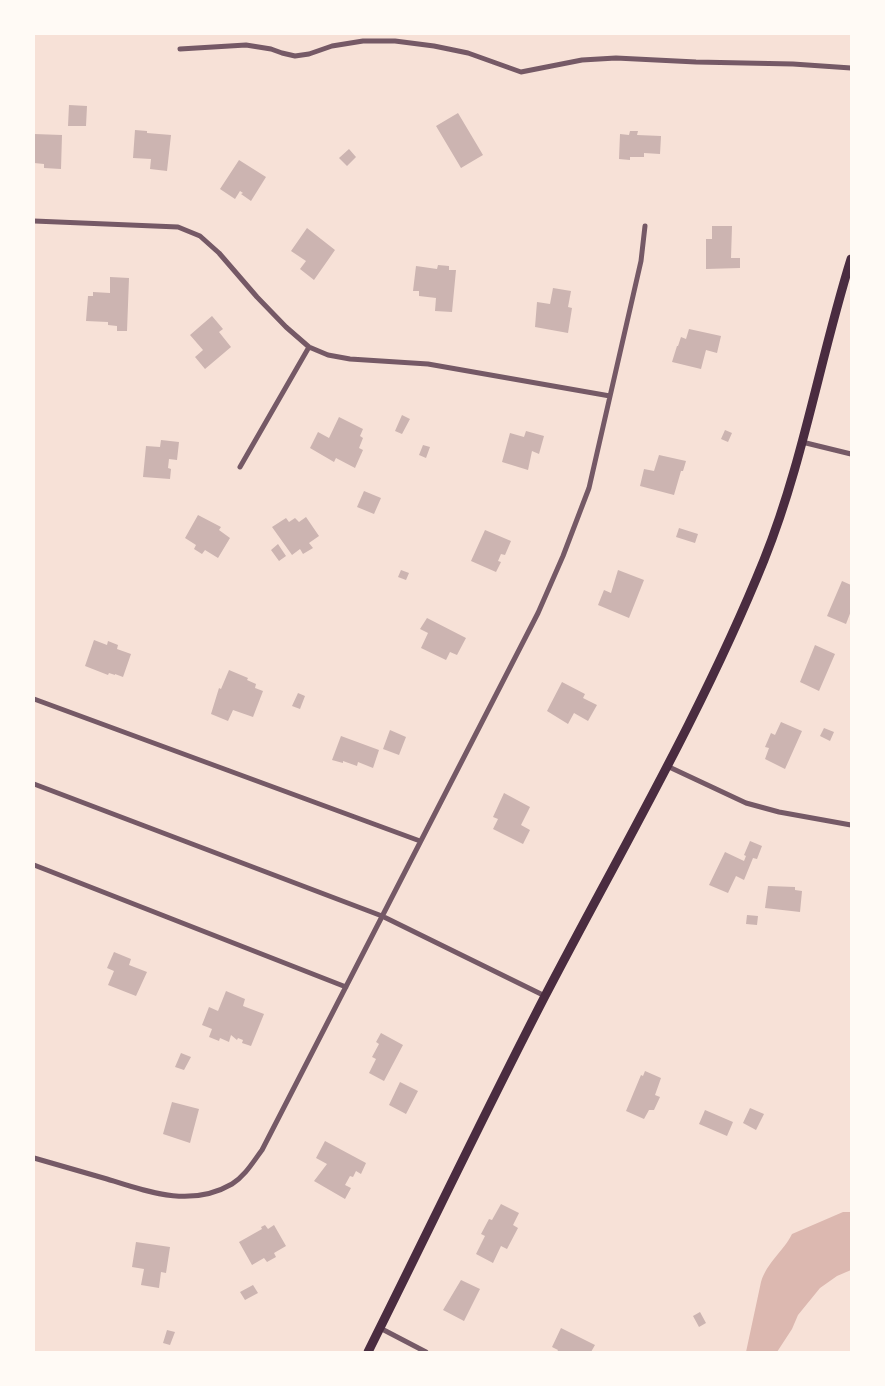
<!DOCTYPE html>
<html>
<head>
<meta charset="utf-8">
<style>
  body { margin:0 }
  #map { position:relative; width:885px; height:1386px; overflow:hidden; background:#f7e1d7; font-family:"Space Grotesk",sans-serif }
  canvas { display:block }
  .frame { position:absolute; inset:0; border:35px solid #fffaf5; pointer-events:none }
</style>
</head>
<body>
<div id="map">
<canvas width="885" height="1386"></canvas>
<div class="frame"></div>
</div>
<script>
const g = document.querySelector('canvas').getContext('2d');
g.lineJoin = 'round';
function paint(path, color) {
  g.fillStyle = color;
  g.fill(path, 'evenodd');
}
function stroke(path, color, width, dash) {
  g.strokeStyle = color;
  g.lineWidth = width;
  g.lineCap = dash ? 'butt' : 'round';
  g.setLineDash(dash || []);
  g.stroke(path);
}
paint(new Path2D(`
  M843,1212H851V1270L837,1276L820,1288L798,1315L792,1329L777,1352H746L761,1282C767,1262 783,1252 792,1234Z`), '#dcb8b0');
paint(new Path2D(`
  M69,105L87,106L86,126H68Z
  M458,113L483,155L461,168L436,126Z
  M135,130L147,131V133L171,135L167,171L150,169L151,159L133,158Z
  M630,131H638L637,135L661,136L660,154L644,153V157H630V160L619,159L620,134L629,135Z
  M34,134L62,135L61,169L44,168V164L34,163Z
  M349,149L356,157L347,166L339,158Z
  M239,160L266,177L251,201L241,194L243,193L240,191L235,199L220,189Z
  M712,226H732L731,258H740V268L706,269V239H712Z
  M307,228L335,250L314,280L300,269L306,261L291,251Z
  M438,265L449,266V270H456L452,312L435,311L436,298L419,296V291H413L416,266L437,269Z
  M110,277L129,278L127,331H117V326L108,325V322L86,321L88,296H93V292L110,293Z
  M553,288L571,291L568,307L572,308L568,333L535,327L537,302L550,304Z
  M212,316L223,329L219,332L231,347L205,369L195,357L203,350L190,335Z
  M689,329L721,336L717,353L706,350L701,369L672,362L677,346H678L681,337L686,339Z
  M402,415L410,419L402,434L395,431Z
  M339,417L363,429L360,436L363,438L359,448L363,450L355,468L336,458L334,462L310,448L318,432L329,438Z
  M725,430L732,433L728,442L721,439Z
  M526,431L544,436L539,454L532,451L528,470L502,462L510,433L524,437Z
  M161,440L179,442L177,460L169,459L168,468L171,469L170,479L143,477L146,446L160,447Z
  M423,445L430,447L426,458L419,455Z
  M659,455L686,461L683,471H681L674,495L640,486L644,469L654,471Z
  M364,491L381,498L374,514L357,507Z
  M198,515L221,527L219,530L230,538L218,558L205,550L202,554L194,549L196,545L185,538Z
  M306,517L319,536L309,543L313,548L303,554L300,549L292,555L272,527L286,518L289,522L295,518L299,522Z
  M679,528L698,534L695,543L676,537Z
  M485,530L511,541L505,555L501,554L498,561L501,562L496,572L471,561Z
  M278,544L286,556L279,561L271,550Z
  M401,570L409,573L406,580L398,577Z
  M618,570L644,580L629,618L598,605L604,590L611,593Z
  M842,581L851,585V611L846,624L827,616Z
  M427,618L466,638L457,655L450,652L446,660L421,648L428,633L420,629Z
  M94,640L107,645L108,641L118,645L117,649L131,654L123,677L115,674V675L109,673L108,675L85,666Z
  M815,645L835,654L819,691L800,682Z
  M229,670L248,678L247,680L256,684L255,688L263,691L253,717L233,710L228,721L211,714L219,688L221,689Z
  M562,682L585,694L583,698L597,705L588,721L574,713L568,724L547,711Z
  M298,693L305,696L300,709L292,706Z
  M781,722L802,731L785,769L765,759L769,748L765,747L771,733L775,735Z
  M824,728L834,732L830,741L820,736Z
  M390,730L406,737L399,755L383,749Z
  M341,736L379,750L373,768L358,762L357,766L343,761V763L332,760Z
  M504,793L530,807L521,825L530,830L523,844L493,829L498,819L493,817Z
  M750,841L762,846L757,859L753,858L744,880L736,876L728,893L709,885L725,852L744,861L746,856L744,855Z
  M768,886L795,887V890L802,891L800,912L765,908Z
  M747,915L758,916L757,925L746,924Z
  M114,952L131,959L129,965L147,972L136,996L108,985L114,971L107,968Z
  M226,991L245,999L243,1006L264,1014L251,1046L242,1043L243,1040L238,1038L237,1040L231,1035L229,1042L220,1038L219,1041L209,1037L212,1029L202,1025L209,1007L218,1011Z
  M381,1033L403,1045L384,1081L369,1073L376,1059L372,1057L379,1044L376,1042Z
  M181,1053L191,1057L184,1070L175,1067Z
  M645,1071L661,1078L655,1095L660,1097L654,1110H649L644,1119L626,1111L641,1075L643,1076Z
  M400,1082L418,1091L406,1114L389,1105Z
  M172,1102L199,1109L190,1143L163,1134Z
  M750,1108L764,1114L756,1130L743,1123Z
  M705,1110L733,1122L727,1136L699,1124Z
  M325,1141L366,1163L361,1174L356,1171L353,1177L350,1176L345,1185L351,1188L345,1199L314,1181L327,1164L316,1158Z
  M501,1204L519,1213L513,1225L518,1228L507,1249L501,1246L493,1263L476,1254L485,1236L481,1234L489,1219L492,1220Z
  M265,1225L268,1229L274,1225L286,1246L274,1253L276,1257L267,1262L264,1258L252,1265L239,1242L262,1229L261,1227Z
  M136,1242L170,1247L166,1273L161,1272L159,1288L141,1285L144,1269L132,1267Z
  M461,1280L480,1289L464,1321L443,1310Z
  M253,1285L258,1293L245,1300L240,1292Z
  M700,1312L706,1323L699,1327L693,1316Z
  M561,1328L595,1345L591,1352H557L558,1350L552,1347Z
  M167,1330L175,1332L170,1345L163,1343Z`), '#ccb4b1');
stroke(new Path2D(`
  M180,49L246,45L271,49L282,53L295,56L309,54L332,46L363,41H395L434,46L468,53L521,72L582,60L616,58L696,62L793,64L851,68
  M34,221L178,227L200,236L219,253L257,297L286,327L309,347L328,355L350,359L428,364L610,396
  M802,442L851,454
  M240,467L309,347
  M34,699L420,841
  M667,766L746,803L779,812L851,825
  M34,784L382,916L545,996
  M34,865L346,987
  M34,1158C58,1165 83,1172 107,1179C148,1192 191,1208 232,1184C245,1176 253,1162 262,1150L538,613L563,556L589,488L641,261L645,226
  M380,1328L426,1352`), '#755966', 5);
stroke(new Path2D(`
  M368,1352C427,1234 484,1114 545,996C620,852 703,711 764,560C803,463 820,358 851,259`), '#4a2c40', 9);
</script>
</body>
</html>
